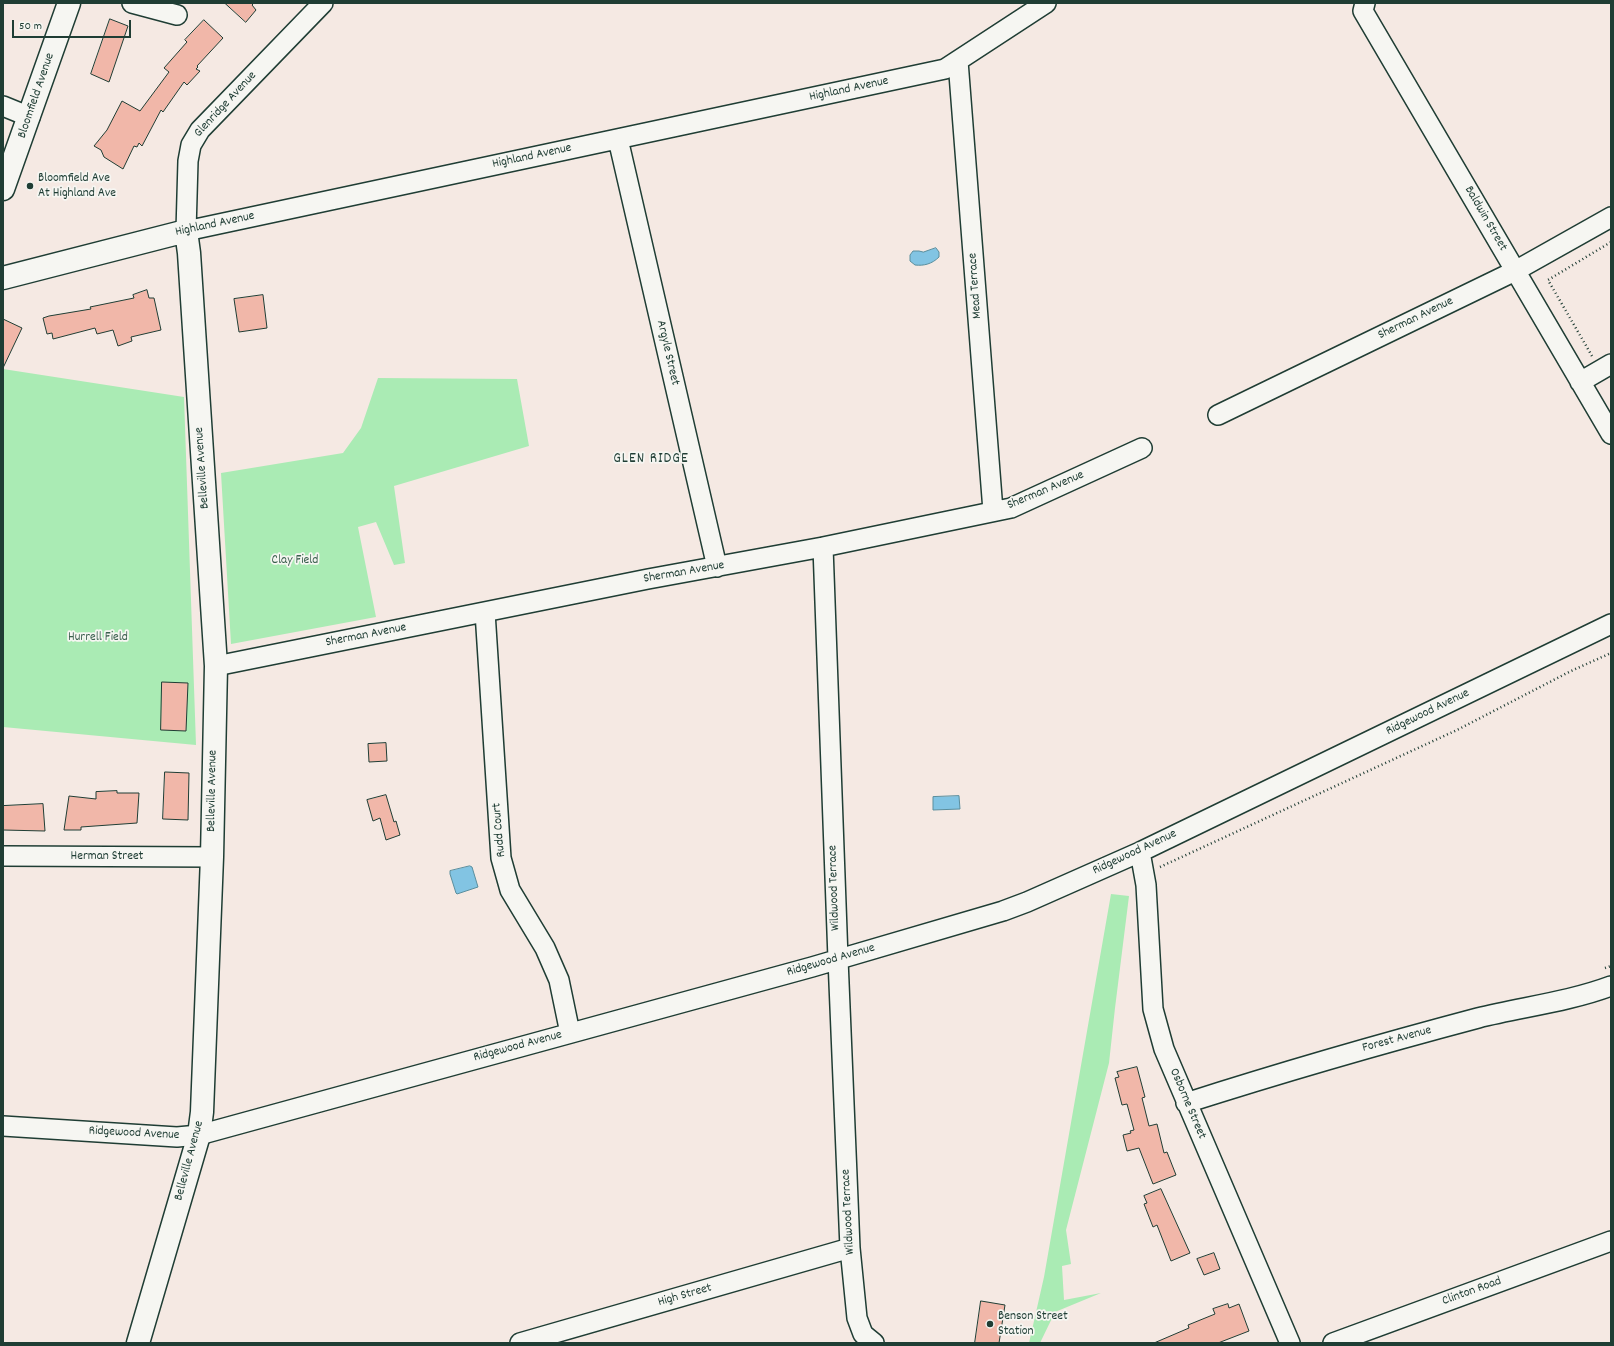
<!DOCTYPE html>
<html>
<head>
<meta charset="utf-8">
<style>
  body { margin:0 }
  #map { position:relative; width:1614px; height:1346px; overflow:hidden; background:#f5e9e3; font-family:Dekko,sans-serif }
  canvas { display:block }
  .frame { position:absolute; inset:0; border:4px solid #1f3d34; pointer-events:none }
  .scale { position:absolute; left:12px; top:20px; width:119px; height:18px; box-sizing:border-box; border:2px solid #1f3d34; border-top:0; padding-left:5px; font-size:12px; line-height:14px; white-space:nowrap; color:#1f3d34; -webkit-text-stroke:3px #f6f6f2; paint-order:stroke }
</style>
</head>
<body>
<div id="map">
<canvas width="1614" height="1346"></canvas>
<div class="frame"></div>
<div class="scale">50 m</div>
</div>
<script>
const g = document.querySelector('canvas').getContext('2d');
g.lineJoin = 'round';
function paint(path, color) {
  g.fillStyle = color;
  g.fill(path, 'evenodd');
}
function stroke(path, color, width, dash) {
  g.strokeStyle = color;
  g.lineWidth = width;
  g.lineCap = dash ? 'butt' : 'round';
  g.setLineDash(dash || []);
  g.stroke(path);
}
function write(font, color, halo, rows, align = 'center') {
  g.font = font + ' Dekko,sans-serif';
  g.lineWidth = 3.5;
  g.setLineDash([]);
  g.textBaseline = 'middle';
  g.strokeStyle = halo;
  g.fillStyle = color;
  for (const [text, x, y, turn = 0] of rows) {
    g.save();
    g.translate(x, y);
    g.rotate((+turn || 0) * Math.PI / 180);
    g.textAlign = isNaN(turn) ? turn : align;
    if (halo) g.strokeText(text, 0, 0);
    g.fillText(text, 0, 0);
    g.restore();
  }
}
paint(new Path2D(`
  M3,369L184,397L196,745L3,727Z
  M378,378L517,379L529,446L394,486L405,563L394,565L376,522L358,527L376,617L231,644L221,473L343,453L361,428Z
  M1111,894L1129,896L1115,1008L1109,1063L1066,1230L1071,1264L1062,1266L1064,1300L1101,1293L1055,1312L1040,1343H1029L1044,1277Z`), '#aaebb4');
const water = new Path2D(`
  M936,248L939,252V257C932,264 924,266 915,265L910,261V255L913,251H919L923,252Z
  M959,796L960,809L933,810V797Z
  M470,866L472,867L478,887L457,894L456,893L450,874V871Z`);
paint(water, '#82c4e3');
stroke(water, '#5a8e9d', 1);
const building = new Path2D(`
  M225,3H254L252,5L256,10L246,22Z
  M110,19L128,26L109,82L91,74Z
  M204,20L223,38L197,66L198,67L196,69L200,71L187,85L184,82L163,112L161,110L142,146L139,143L137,147L134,146L123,169L104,157L101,150L94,146L107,130L122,101L140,111L169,72L164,68L187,42L185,40Z
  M147,290L149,298H154L161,330L131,337L132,341L118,346L113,330L97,334L95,328L53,339L52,333L47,334L43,318L49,316L91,309L90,307L134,298L133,295Z
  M263,295L267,328L239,332L234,299Z
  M3,319L22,328L3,368Z
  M162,682L188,683L186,731L161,730Z
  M386,743L387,761L369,762L368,744Z
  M165,772L189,773L188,820L163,819Z
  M117,791V793H139L137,823L81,827V830H64L69,796L96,799V792Z
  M386,795L394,822L396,821L400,835L386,840L380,818L373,821L367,800Z
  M43,804L45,831L3,830V806Z
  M1137,1067L1145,1097L1142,1098L1149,1126L1157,1124L1164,1153L1167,1152L1176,1175L1153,1184L1139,1148L1127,1151L1123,1135L1131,1133L1130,1131L1134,1130L1127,1104L1122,1105L1115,1078L1119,1077L1117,1072Z
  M1161,1189L1190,1253L1171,1261L1157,1225L1153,1227L1144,1204L1147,1203L1144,1196Z
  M1214,1253L1220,1269L1204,1275L1197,1259Z
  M981,1301L1005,1305L999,1343H975Z
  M1228,1304L1229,1308L1239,1304L1249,1331L1218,1343H1154L1189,1328L1188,1325L1215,1314L1213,1309Z`);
paint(building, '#f1b7a9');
stroke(building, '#1f3d34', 1);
const minor = new Path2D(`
  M132,3L177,15
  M323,3L200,130L191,145L188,161L186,231L945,69L1046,3
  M1365,3L1363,11L1611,434
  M958,61L993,511
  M3,106L30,117
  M618,139L717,567
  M1580,382L1611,364
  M1218,415L1515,271L1611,217
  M823,547L838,959L850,1248L857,1318L863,1334L874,1343
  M485,612L501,858L510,890L545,948L559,980L570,1033
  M216,666L648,579L823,547L1011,508L1142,448
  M1140,852L1146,885L1153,1009L1164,1049L1290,1343
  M3,856L212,857
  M1186,1103C1283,1072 1380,1044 1478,1018C1522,1007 1568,1002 1611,986
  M3,1126L177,1137L199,1135L812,967L1003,911L1027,902L1140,852L1611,624
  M520,1343L850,1248
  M1333,1343L1611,1241`);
const major = new Path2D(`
  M3,189L69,3
  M3,278L186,231L189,253L216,666L212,857L202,1112L199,1135L138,1343`);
stroke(minor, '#1f3d34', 22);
stroke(major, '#1f3d34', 25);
stroke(new Path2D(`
  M1592,356L1548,280L1611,242
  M1160,867L1457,730L1571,671L1611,653
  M1605,968L1611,966`), '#1f3d34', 2.5, [1, 3]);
stroke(minor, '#f6f6f2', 19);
stroke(major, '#f6f6f2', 22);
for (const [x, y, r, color] of [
  [30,186,4,"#1f3d34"],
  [990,1324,4,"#1f3d34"]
]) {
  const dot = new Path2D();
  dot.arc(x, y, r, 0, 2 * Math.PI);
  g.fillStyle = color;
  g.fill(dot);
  stroke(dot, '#f6f6f2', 1.5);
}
write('13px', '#1f3d34', '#f6f6f2', [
  ["Highland Avenue",849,90,-12],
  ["Bloomfield Avenue",37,96,-71],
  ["Glenridge Avenue",226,105,-47],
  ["Highland Avenue",532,157,-12],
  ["Baldwin Street",1485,219,60],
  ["Highland Avenue",215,225,-12],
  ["Mead Terrace",976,286,-94],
  ["Sherman Avenue",1416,319,-26],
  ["Argyle Street",667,353,77],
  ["Belleville Avenue",203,468,-94],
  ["Sherman Avenue",1046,491,-23],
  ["Sherman Avenue",684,573,-10],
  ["Sherman Avenue",366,636,-11],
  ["Ridgewood Avenue",1428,713,-26],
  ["Belleville Avenue",213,791,-89],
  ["Rudd Court",500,830,-95],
  ["Ridgewood Avenue",1135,853,-25],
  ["Herman Street",107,857],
  ["Wildwood Terrace",835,888,-92],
  ["Ridgewood Avenue",831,961,-16],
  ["Forest Avenue",1397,1040,-15],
  ["Ridgewood Avenue",518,1047,-15],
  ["Osborne Street",1187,1104,67],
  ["Ridgewood Avenue",134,1134,3],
  ["Belleville Avenue",190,1161,-75],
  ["Wildwood Terrace",849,1212,-93],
  ["Clinton Road",1472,1292,-20],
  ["High Street",685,1296,-16]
]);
write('13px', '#1f3d34', '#f6f6f2', [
  ["Bloomfield Ave",38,179],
  ["At Highland Ave",38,194],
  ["Benson Street",998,1317],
  ["Station",998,1332]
], 'left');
write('13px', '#3b604e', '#f6f6f2', [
  ["Clay Field",295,561],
  ["Hurrell Field",98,638]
]);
g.letterSpacing = '1px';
write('15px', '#1f3d34', '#f6f6f2', [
  ["GLEN RIDGE",651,460]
]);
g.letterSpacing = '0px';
</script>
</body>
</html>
